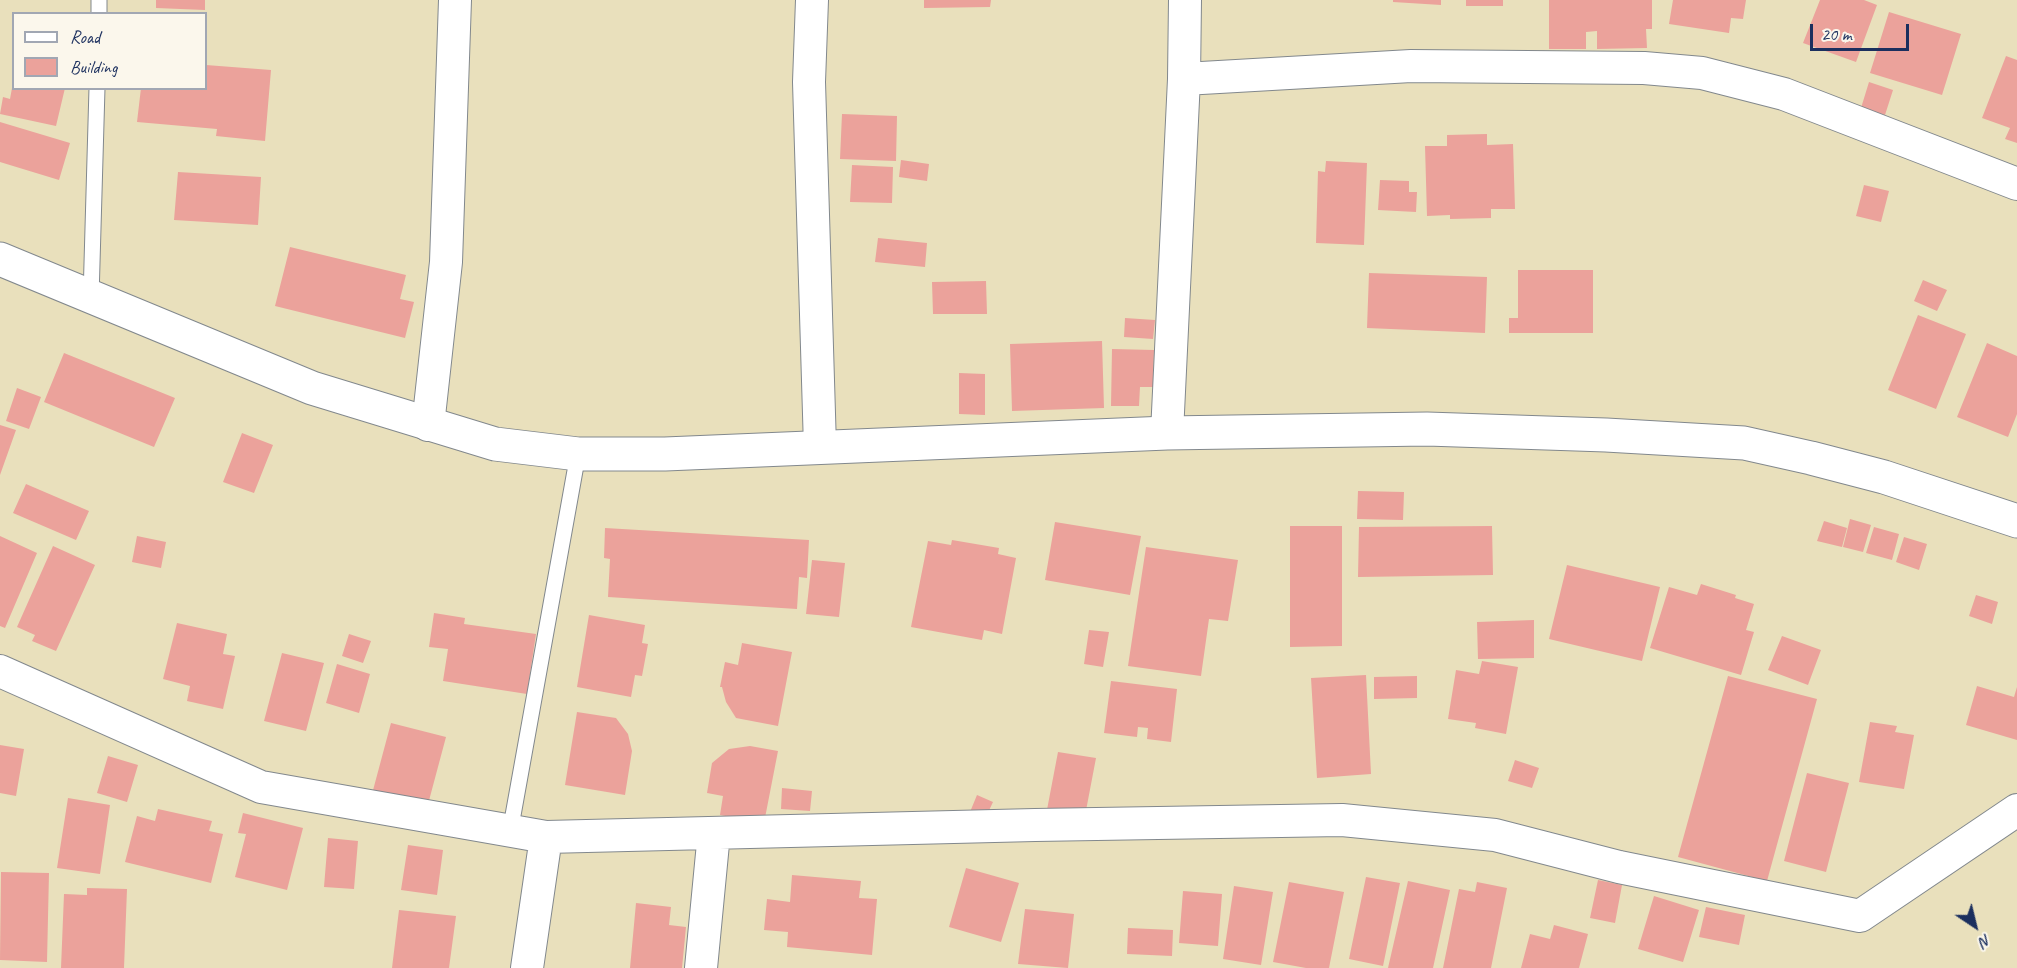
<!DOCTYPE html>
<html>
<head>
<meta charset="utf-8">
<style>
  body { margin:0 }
  #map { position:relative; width:2017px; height:968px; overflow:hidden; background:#e9e0bc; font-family:Caveat,sans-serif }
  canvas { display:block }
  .legend { position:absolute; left:12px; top:12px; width:195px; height:78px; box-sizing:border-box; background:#fbf7ec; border:2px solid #a1a7b3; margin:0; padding:8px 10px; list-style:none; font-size:18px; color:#1b2f5e }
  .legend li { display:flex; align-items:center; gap:12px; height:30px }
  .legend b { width:30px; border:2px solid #a1a7b3 }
  .north { position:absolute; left:1945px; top:896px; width:60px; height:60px; -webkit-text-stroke:4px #fbf7ec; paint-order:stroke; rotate:145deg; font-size:16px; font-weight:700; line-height:24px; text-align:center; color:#1b2f5e }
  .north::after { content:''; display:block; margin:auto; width:21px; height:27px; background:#1b2f5e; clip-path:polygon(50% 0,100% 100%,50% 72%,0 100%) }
  .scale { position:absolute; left:1810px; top:24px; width:99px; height:27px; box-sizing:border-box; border:3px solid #1b2f5e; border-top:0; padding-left:8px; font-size:18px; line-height:21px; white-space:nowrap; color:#1b2f5e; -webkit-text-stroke:4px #fbf7ec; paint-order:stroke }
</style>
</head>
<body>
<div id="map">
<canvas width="2017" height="968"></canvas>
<ul class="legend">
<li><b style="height:8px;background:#fff"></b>Road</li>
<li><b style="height:16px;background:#eba29b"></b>Building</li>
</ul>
<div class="north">N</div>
<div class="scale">20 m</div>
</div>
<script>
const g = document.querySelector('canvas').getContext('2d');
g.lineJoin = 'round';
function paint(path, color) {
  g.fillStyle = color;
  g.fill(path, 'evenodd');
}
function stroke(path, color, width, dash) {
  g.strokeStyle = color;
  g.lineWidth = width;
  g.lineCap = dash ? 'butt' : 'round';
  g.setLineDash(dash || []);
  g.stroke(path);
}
paint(new Path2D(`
  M156,0H205V10L156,8Z
  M924,0H991L990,7L924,8Z
  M1393,0H1441V5L1393,2Z
  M1466,0H1503V6H1466Z
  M1549,0H1652V29H1646L1647,48L1597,49V31L1586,32V49H1549Z
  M1673,0H1746L1743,19L1731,18L1729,33L1669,24Z
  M1820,0H1864L1877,5L1856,62L1803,43Z
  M1889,12L1961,34L1942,95L1870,73Z
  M2006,56L2017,60V143L2005,139L2010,128L1982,118Z
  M206,65L271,70L265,141L216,136L217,129L137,122L141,88H206Z
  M1869,82L1893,90L1885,115L1861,108Z
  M12,88H65L56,126L0,114L3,97L10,99Z
  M842,114L897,116L896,161L840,159Z
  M0,122L70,143L59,180L0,162Z
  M1487,134V145L1513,144L1515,209H1491V218L1450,219V215L1427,216L1425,146H1447V135Z
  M901,160L929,164L927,181L899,177Z
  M1326,161L1367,163L1364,245L1316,243L1318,171L1325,172Z
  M852,165L893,167L892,203L850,202Z
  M178,172L261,177L258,225L174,220Z
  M1380,180L1409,181V192H1417L1416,212L1378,210Z
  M1864,185L1889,191L1881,222L1856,216Z
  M878,238L927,243L925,267L875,262Z
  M290,247L406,275L400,299L414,302L405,338L275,306Z
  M1518,270H1593V333H1509V318H1518Z
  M1369,273L1487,277L1485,333L1367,328Z
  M1923,280L1947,290L1937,311L1914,301Z
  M986,281L987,314H933L932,282Z
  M1918,315L1966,334L1936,409L1888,390Z
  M1125,318L1155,320L1153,339L1124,337Z
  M1102,341L1104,408L1012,411L1010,344Z
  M1987,343L2017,356V414L2008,437L1957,417Z
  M1112,349L1154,350L1153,387H1140L1139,406H1111Z
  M64,353L175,398L154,447L44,402Z
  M959,373L985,374V415L959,414Z
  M17,388L41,397L29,429L6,421Z
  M0,425L16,430L0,475Z
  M242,433L273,445L254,493L223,482Z
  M26,484L89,511L76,540L13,513Z
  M1358,491L1404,492L1403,520L1357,519Z
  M1850,519L1871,525L1863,552L1843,547Z
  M1824,521L1847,528L1842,547L1817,541Z
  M1055,522L1141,536L1130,595L1045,580Z
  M1290,526H1342V646L1290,647Z
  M1492,526L1493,575L1358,577L1359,527Z
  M1874,527L1899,534L1892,560L1866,553Z
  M605,528L809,540L807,578L799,577L797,609L608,597L610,559L604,558Z
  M0,536L37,553L5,628L0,626Z
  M137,536L166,542L161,568L132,562Z
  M1904,537L1927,544L1919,570L1896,562Z
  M952,540L999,548L998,554L1016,558L1002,634L984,630L982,640L911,627L928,541L951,545Z
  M53,546L95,565L56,651L32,641L35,635L17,627Z
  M1146,547L1238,560L1228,621L1209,619L1201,676L1128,666Z
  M812,560L845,563L839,617L806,614Z
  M1567,565L1660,587L1642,661L1549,639Z
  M1701,584L1736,595L1735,598L1754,604L1746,630L1754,632L1741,675L1650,648L1669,587L1697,595Z
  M1976,595L1998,602L1992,624L1969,616Z
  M434,613L465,618L464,624L536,634L527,694L443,681L448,649L429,647Z
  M589,615L645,625L642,643L648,644L642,676L635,675L631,697L577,687Z
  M1534,620V658L1478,659L1477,622Z
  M177,623L227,634L223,654L235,656L223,709L187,701L190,686L163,679Z
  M1089,630L1109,632L1103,667L1084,664Z
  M349,634L371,641L363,663L342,656Z
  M1782,636L1821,650L1808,685L1768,670Z
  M742,643L792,652L778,726L736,718L726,702L722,687H720L725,662L738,665Z
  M282,653L324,663L306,731L264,721Z
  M1482,661L1518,667L1506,734L1475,728L1476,723L1448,719L1456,670L1479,674Z
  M337,664L370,674L359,713L326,703Z
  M1366,675L1371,774L1317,778L1311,678Z
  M1417,676V698L1374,699V677Z
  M1728,676L1817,699L1767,881L1678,857Z
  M1111,681L1177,689L1171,742L1147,739L1148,728L1138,727L1137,737L1104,733Z
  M1977,686L2014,697L2017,687V740L1966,725Z
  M577,712L616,718L628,734L632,751L625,795L565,785Z
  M1870,722L1897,726L1895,732L1914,735L1904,789L1859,782Z
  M391,723L446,737L427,808L372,794Z
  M0,745L24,749L16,796L0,793Z
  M750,746L778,751L764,823L720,815L723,796L707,793L712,763L729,749Z
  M1058,752L1096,758L1084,821L1046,815Z
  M108,756L138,765L127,802L97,793Z
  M1515,760L1539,768L1532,788L1508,781Z
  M1807,773L1849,783L1826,872L1784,861Z
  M782,788L812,791L810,811L781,809Z
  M977,795L993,802L985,819L970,812Z
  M68,798L110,805L100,874L57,868Z
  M158,809L212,821L209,831L223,834L211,883L125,862L137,816L155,821Z
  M243,813L303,828L287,890L235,877L246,834L238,833Z
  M328,838L358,841L354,889L324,887Z
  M408,845L443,850L437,895L401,890Z
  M966,868L1019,883L1001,942L949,927Z
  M1,872L49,873L47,962L0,960Z
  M792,875L861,881L859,898L877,899L872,955L787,947L788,932L764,930L767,899L790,902Z
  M1366,877L1400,883L1383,966L1349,959Z
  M1598,880L1622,885L1615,923L1590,918Z
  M1408,881L1450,890L1433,968H1388Z
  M1289,882L1344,892L1329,968H1306L1273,962Z
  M1477,882L1507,888L1491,968H1443L1459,889L1475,892Z
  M1234,886L1273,892L1261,965L1223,959Z
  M87,888L127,889L124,968H61L64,894L87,895Z
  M1183,891L1222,894L1218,946L1179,943Z
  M1654,896L1699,910L1683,962L1638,949Z
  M636,903L671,907L669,925L686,927L682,968H630Z
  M1706,907L1745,915L1739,945L1699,937Z
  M1025,909L1074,914L1068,968L1018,964Z
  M399,910L456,916L449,968H392Z
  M1554,925L1588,934L1579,968H1521L1530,934L1550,939Z
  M1128,928L1173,930L1172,956L1127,954Z`), '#eba29b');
const service = new Path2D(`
  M99,14V0
  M91,298L97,88
  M510,832L578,454`);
const minor = new Path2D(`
  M812,0L809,82L820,447
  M1184,79L1411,66L1644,68L1702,73L1784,94L2017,184
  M428,425L446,262L455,0
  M1167,433L1184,79L1185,0
  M0,671L261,787L546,837L1035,825L1342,820L1495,835L1619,867L1860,916L2017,810
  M527,968L546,837
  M701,968L714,833`);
const tertiary = new Path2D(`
  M0,259L312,388L495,444L578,454H665L1167,433L1427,429L1606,435L1744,443L1811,458L1884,477L2017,521`);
stroke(service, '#82888d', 17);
stroke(minor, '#82888d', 34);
stroke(tertiary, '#82888d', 35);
stroke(service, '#fff', 15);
stroke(minor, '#fff', 32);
stroke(tertiary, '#fff', 33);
</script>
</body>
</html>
